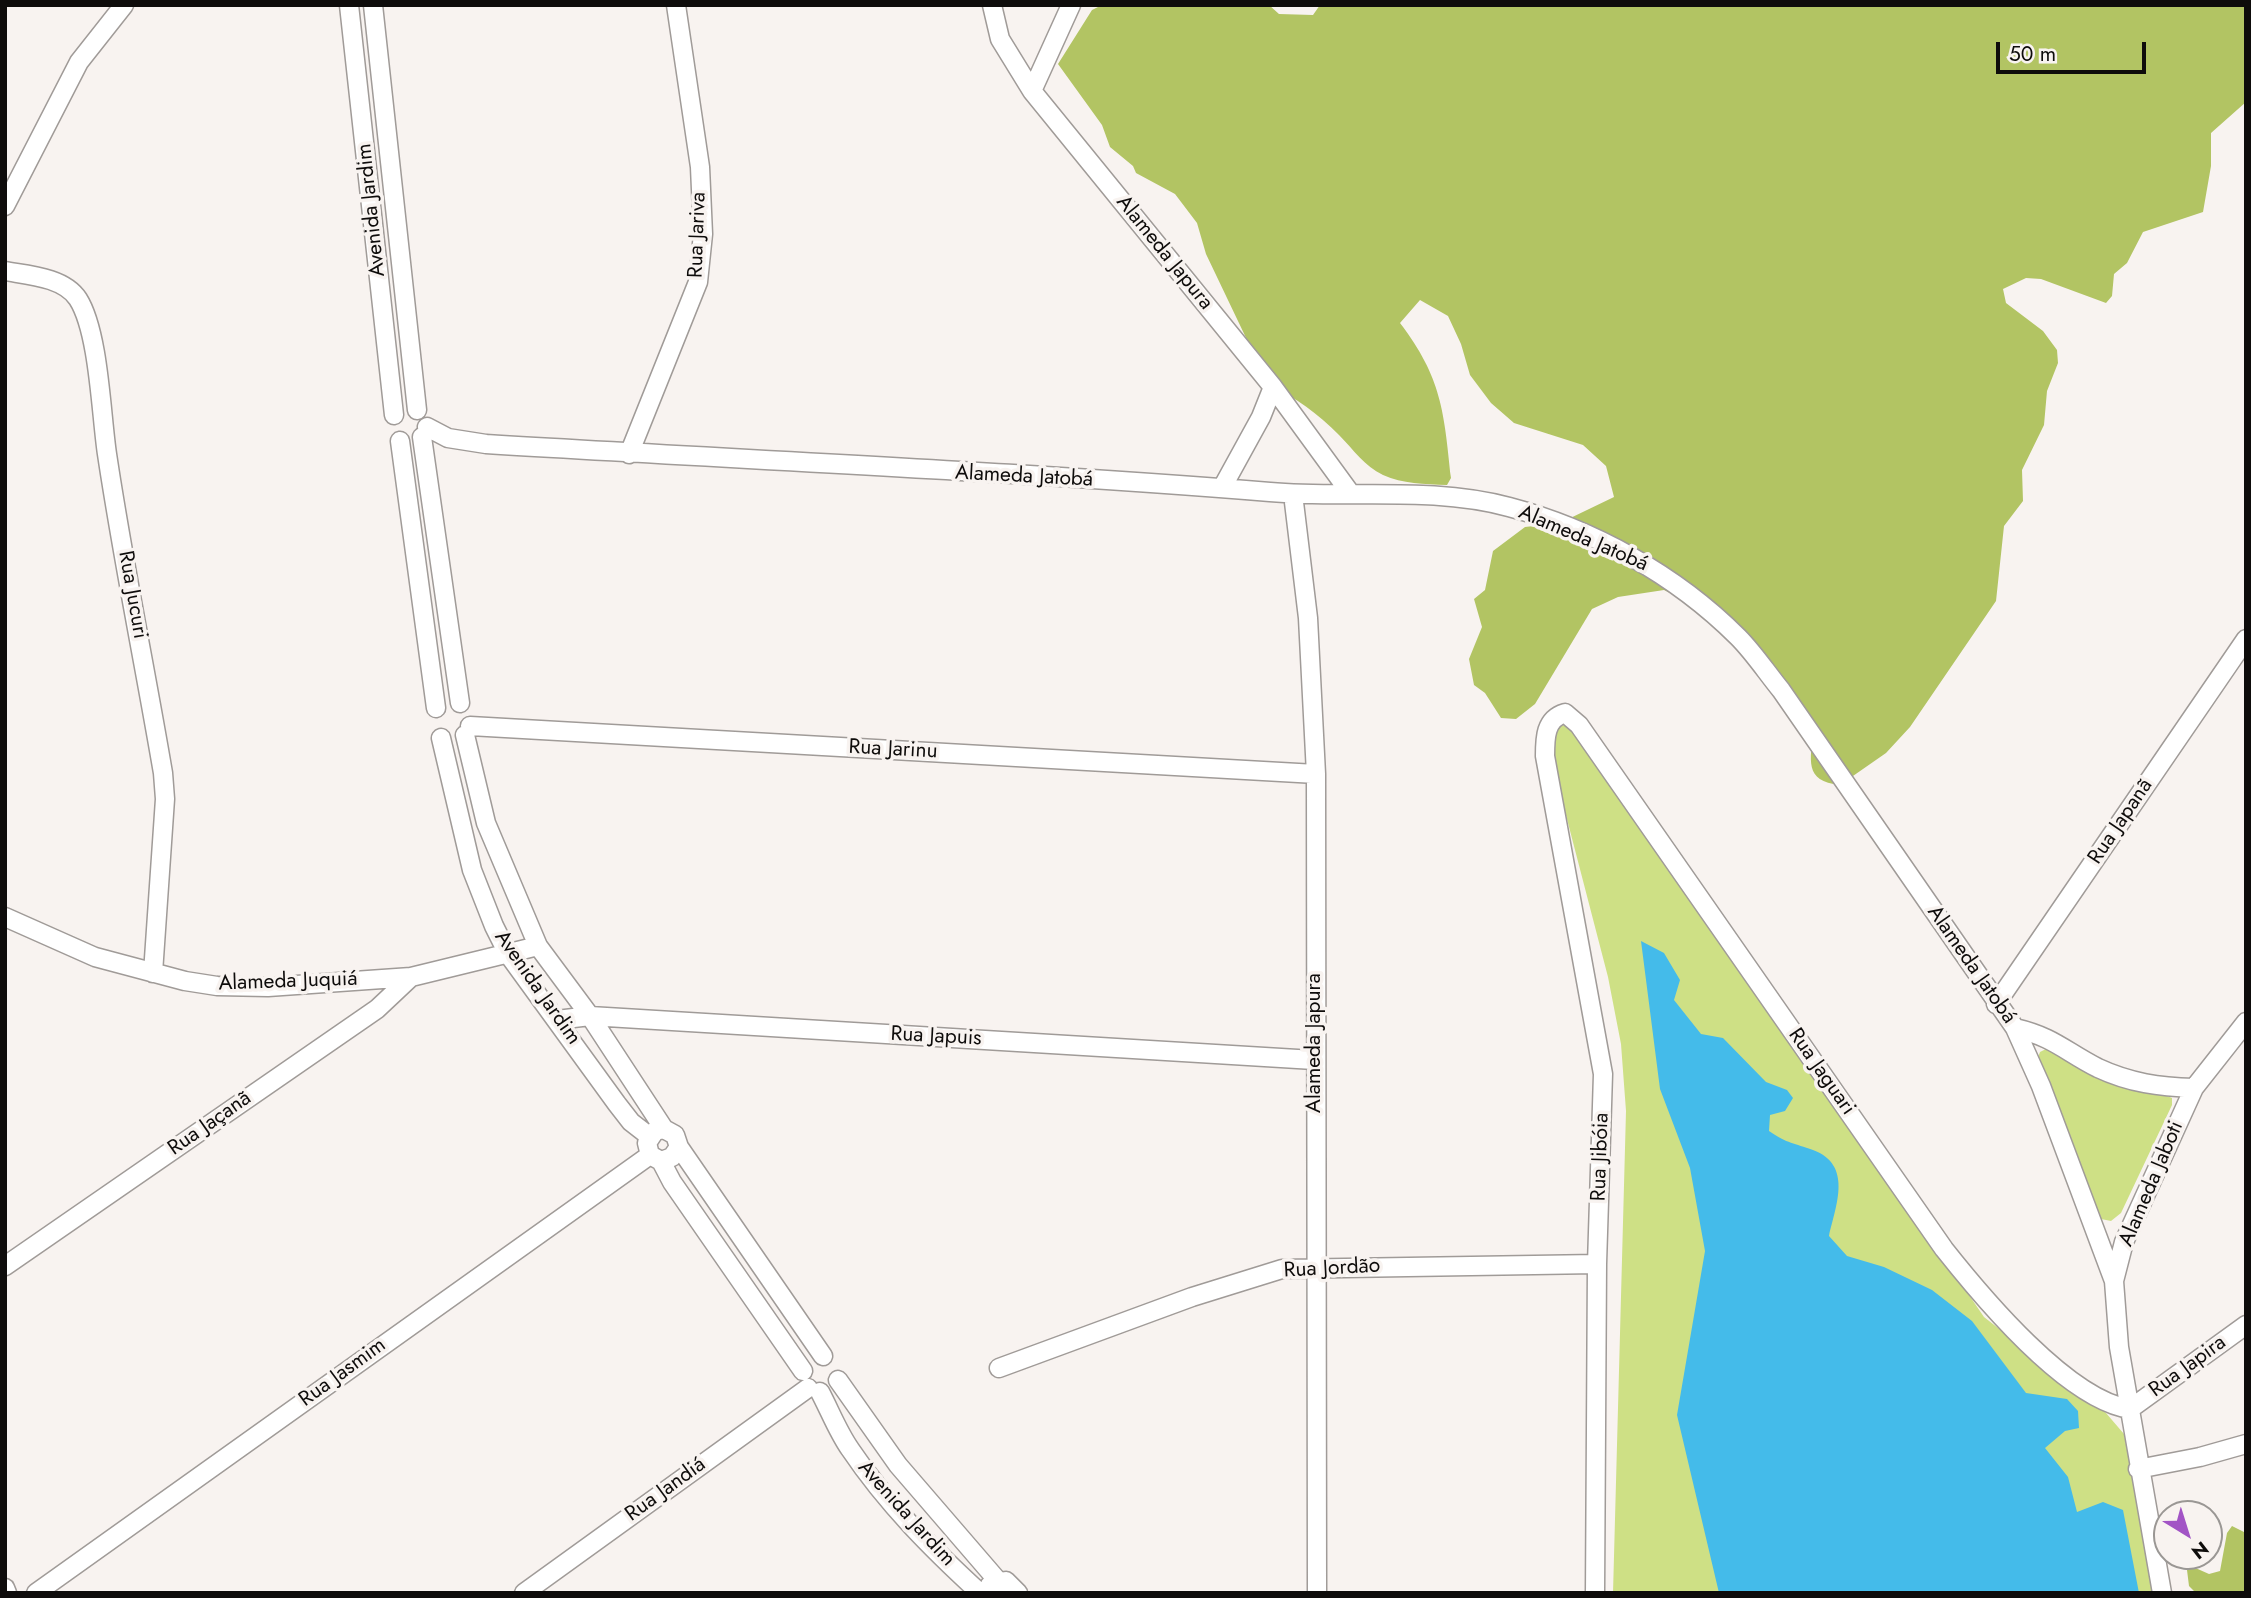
<!DOCTYPE html>
<html>
<head>
<meta charset="utf-8">
<style>
  body { margin:0 }
  #map { position:relative; width:2251px; height:1598px; overflow:hidden; background:#f8f3f0; font-family:Jost,sans-serif }
  canvas { display:block }
  .frame { position:absolute; inset:0; border:7px solid #0e0c0b; pointer-events:none }
  .north { position:absolute; left:2153px; top:1500px; width:70px; height:70px; box-sizing:border-box; background:#f8f3f0; border:2px solid #9a9794; border-radius:50%; rotate:142deg; font-size:19px; font-weight:700; line-height:28px; text-align:center; color:#0e0c0b }
  .north::after { content:''; display:block; margin:auto; width:24px; height:32px; background:#a254c5; clip-path:polygon(50% 0,100% 100%,50% 72%,0 100%) }
  .scale { position:absolute; left:1996px; top:42px; width:150px; height:32px; box-sizing:border-box; border:4px solid #0e0c0b; border-top:0; padding-left:9px; font-size:21px; line-height:24px; white-space:nowrap; color:#0e0c0b; -webkit-text-stroke:5px #f8f3f0; paint-order:stroke }
</style>
</head>
<body>
<div id="map">
<canvas width="2251" height="1598"></canvas>
<div class="frame"></div>
<div class="north">N</div>
<div class="scale">50 m</div>
</div>
<script>
const g = document.querySelector('canvas').getContext('2d');
g.lineJoin = 'round';
function paint(path, color) {
  g.fillStyle = color;
  g.fill(path, 'evenodd');
}
function stroke(path, color, width, dash) {
  g.strokeStyle = color;
  g.lineWidth = width;
  g.lineCap = dash ? 'butt' : 'round';
  g.setLineDash(dash || []);
  g.stroke(path);
}
function write(font, color, halo, rows, align = 'center') {
  g.font = font + ' Jost,sans-serif';
  g.lineWidth = 7;
  g.setLineDash([]);
  g.textBaseline = 'middle';
  g.strokeStyle = halo;
  g.fillStyle = color;
  for (const [text, x, y, turn = 0] of rows) {
    g.save();
    g.translate(x, y);
    g.rotate((+turn || 0) * Math.PI / 180);
    g.textAlign = isNaN(turn) ? turn : align;
    if (halo) g.strokeText(text, 0, 0);
    g.fillText(text, 0, 0);
    g.restore();
  }
}
paint(new Path2D(`
  M1569,725L1729,944L1984,1317L2106,1413L2124,1434L2155,1593H1613L1626,1111L1621,1044L1608,977L1548,746L1558,726Z
  M2048,1048L2172,1098V1105L2121,1213L2111,1221L2101,1219L2094,1211L2036,1063L2040,1052Z`), '#cee085');
paint(new Path2D(`
  M1102,5H1269L1279,14L1313,15L1320,5H2246V102L2211,133V166L2203,212L2143,232L2127,263L2114,274L2112,296L2106,303L2041,279L2026,278L2003,289L2006,303L2043,331L2057,350L2058,363L2047,391L2044,425L2022,470L2023,501L2004,526L1996,601L1910,727L1886,753L1840,785C1803,781 1811,760 1813,730L1703,609L1664,590L1618,597L1592,609L1535,704L1516,719L1501,718L1485,693L1474,685L1469,659L1482,627L1474,599L1485,590L1493,551L1525,527L1560,523L1614,497L1606,466L1583,445L1514,423L1491,403L1470,375L1461,344L1448,316L1420,300L1400,323C1442,378 1444,412 1451,478L1447,485C1424,484 1403,484 1383,475C1364,466 1354,450 1339,435C1318,414 1296,397 1269,386L1206,254L1197,223L1175,194L1136,173L1133,166L1110,147L1102,125L1058,64L1092,10Z
  M2232,1526L2246,1533V1593H2196L2189,1586L2187,1570L2191,1566L2209,1574L2220,1571L2227,1533Z`), '#b2c463');
paint(new Path2D(`
  M1641,941L1664,953L1680,980L1674,1000L1701,1034L1723,1038L1766,1082L1787,1090L1793,1098L1785,1111L1770,1115L1769,1131C1788,1144 1794,1143 1813,1150C1853,1165 1836,1205 1829,1236L1847,1256L1884,1267L1932,1290L1972,1321L2026,1393L2067,1399L2078,1411L2079,1428L2065,1431L2045,1448L2068,1477L2077,1512L2103,1502L2123,1510L2139,1593H1719L1677,1415L1705,1251L1690,1168L1660,1089Z`), '#44bbea');
const minor = new Path2D(`
  M349,5L394,415
  M373,5L417,410
  M992,5L1000,39L1032,91L1273,387L1351,494
  M1032,91L1071,5
  M5,206L79,62L124,5
  M5,271C27,275 64,277 78,299C99,332 101,414 107,454C123,561 145,667 163,773L165,799L153,973
  M427,427L448,438L486,444C747,460 1009,471 1270,492C1350,499 1430,486 1509,507C1593,529 1676,575 1738,637C1754,653 1767,673 1781,690L2015,1028L2041,1086L2114,1281L2119,1347L2162,1593
  M422,437L460,703
  M400,441L436,708
  M629,454L698,282L703,234L700,167L676,5
  M1222,488L1261,417L1273,387
  M1293,494L1308,618L1316,774L1317,1593
  M470,726L1316,774
  M465,735L486,823L538,946L590,1016L664,1129
  M441,738L472,870L494,926L508,954L617,1104L631,1122L649,1136
  M5,917L95,957L185,981L217,986L268,987L411,977L538,946
  M1996,1004L2246,639
  M557,1020L590,1016L1314,1060
  M2015,1028C2054,1037 2066,1052 2098,1068C2130,1083 2160,1087 2194,1088
  M679,1147L672,1157L661,1161L650,1155L647,1143L655,1131L664,1129L675,1135L679,1147L823,1356
  M661,1161L672,1182L803,1371
  M5,1266L377,1009L411,977
  M2114,1281L2124,1242L2194,1088L2246,1022
  M999,1368L1192,1297L1282,1269L1597,1264
  M838,1380L898,1465L998,1581
  M820,1392C830,1411 838,1432 850,1449C887,1504 932,1549 980,1593
  M2138,1469L2200,1457L2246,1444
  M990,1585L1006,1581L1018,1593
  M5,1588L7,1593
  M36,1593L650,1155
  M524,1593L808,1388
  M1595,1593L1597,1264L1603,1074L1545,756C1545,738 1545,719 1565,713L1579,725L1944,1249C1982,1297 2068,1400 2130,1409L2246,1325`);
stroke(minor, '#a09b98', 21);
stroke(minor, '#fff', 18);
write('21px', '#0e0c0b', '#f8f3f0', [
  ["Avenida Jardim",372,210,-96],
  ["Rua Jariva",698,235,-88],
  ["Alameda Japura",1164,253,51],
  ["Alameda Jatobá",1024,477,3],
  ["Alameda Jatobá",1583,539,23],
  ["Rua Jucuri",132,595,80],
  ["Rua Jarinu",893,750,3],
  ["Rua Japanã",2121,822,-56],
  ["Alameda Jatobá",1971,965,55],
  ["Alameda Juquiá",288,982,-2],
  ["Avenida Jardim",537,988,55],
  ["Rua Japuis",936,1037,3],
  ["Alameda Japura",1315,1043,-90],
  ["Rua Jaguari",1821,1072,55],
  ["Rua Jaçanã",210,1124,-35],
  ["Rua Jibóia",1601,1157,-88],
  ["Alameda Jaboti",2152,1184,-67],
  ["Rua Jordão",1332,1269,-3],
  ["Rua Japira",2188,1367,-36],
  ["Rua Jasmim",343,1373,-36],
  ["Rua Jandiá",666,1490,-36],
  ["Avenida Jardim",906,1514,48]
]);
</script>
</body>
</html>
